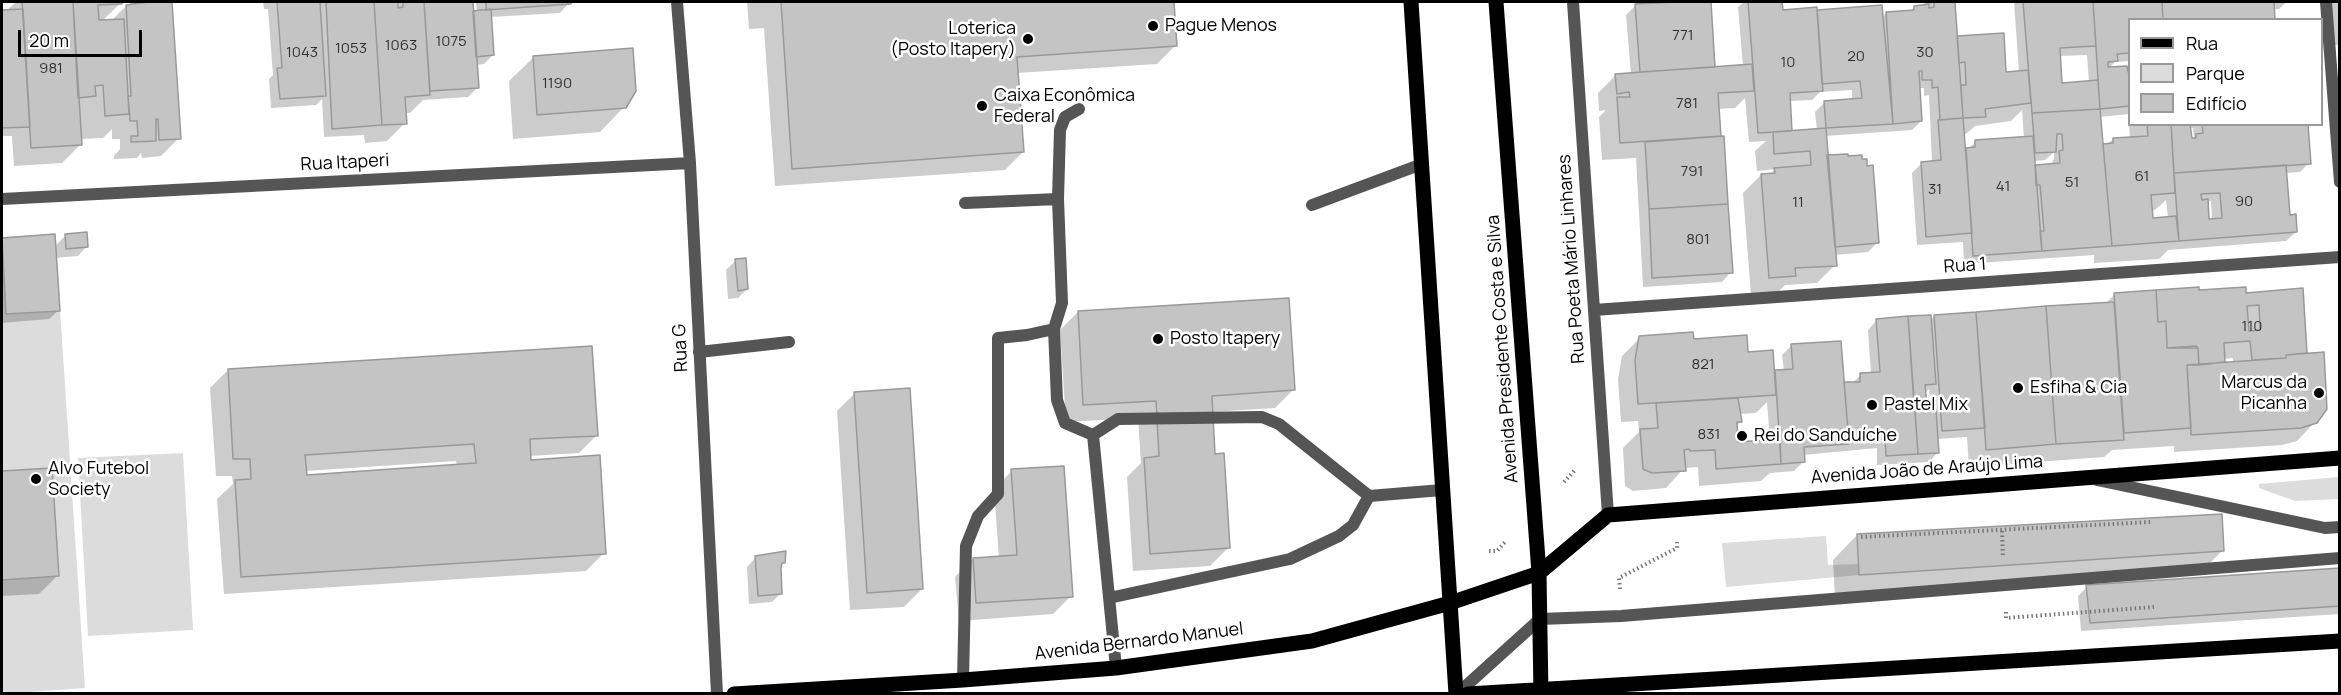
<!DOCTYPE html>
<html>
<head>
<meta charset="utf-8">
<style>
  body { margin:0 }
  #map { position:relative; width:2341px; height:695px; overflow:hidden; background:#fff; font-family:Manrope,sans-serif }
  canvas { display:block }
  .frame { position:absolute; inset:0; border:3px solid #000; pointer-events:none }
  .legend { position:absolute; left:2128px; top:18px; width:195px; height:108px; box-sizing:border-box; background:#fff; border:2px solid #999; margin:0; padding:8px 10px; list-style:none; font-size:18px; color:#000 }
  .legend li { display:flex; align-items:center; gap:12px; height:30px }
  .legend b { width:30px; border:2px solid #999 }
  .scale { position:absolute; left:18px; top:30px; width:124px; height:27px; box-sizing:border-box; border:3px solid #000; border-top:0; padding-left:8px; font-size:18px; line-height:21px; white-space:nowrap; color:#000; -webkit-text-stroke:4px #fff; paint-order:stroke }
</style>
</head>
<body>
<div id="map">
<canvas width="2341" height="695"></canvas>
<div class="frame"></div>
<ul class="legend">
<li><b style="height:8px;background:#000"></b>Rua</li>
<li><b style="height:16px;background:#dcdcdc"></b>Parque</li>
<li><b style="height:16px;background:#c4c4c4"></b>Edifício</li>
</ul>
<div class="scale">20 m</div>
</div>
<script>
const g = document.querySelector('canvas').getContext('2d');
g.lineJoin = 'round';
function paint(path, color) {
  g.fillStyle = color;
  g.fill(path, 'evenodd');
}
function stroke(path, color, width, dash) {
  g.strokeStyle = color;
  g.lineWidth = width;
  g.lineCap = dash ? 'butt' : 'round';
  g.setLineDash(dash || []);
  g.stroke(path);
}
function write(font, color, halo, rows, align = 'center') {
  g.font = font + ' Manrope,sans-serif';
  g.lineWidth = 5;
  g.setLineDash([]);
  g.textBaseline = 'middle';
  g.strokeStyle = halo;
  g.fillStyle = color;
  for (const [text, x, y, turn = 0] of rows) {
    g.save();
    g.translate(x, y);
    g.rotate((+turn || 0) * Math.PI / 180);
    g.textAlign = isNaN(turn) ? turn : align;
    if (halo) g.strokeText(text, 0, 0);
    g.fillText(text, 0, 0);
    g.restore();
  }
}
paint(new Path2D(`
  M55,234L85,688L2,694V237Z
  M183,453L193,630L88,636L78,458Z
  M2339,477V499L2295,501L2259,488V484Z
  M1826,536L1828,565L1858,564L1859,575L1726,587L1722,543Z`), '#dcdcdc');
paint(new Path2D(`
  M16,2H172L179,138L161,156L142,158L141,153L137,158L114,159V156L120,149V139H112V129L103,138L80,139V145L62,163L14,166L12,136H2V12L6,11ZM130,2V6H126L111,21H102L121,3Z
  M263,2H471L472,12H477L476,2H569V3L560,13L490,17L493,55L484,64L476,65L477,88L468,97L423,100L410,113H404L405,123L387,141L365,143L364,135L324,137L322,99L316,105L271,108L269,79L273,75L268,9H264Z
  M747,2H1172L1175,46L1157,64L1017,73L1023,152L1005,170L775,186L764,28L749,29Z
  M1709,2L1714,68L1743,66L1738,7L1744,2H1781V11L1816,12L1882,18L1886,13L1910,12L1914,7L1925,6L1924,2H1953L1956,37L2005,74L2019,72L2014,2H2286L2279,9L2130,20V61L2115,62L2108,69L2130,73V114L2099,117L2102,147L2114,139L2130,138L2129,125L2130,124H2306L2309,163L2300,172L2285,173L2288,217L2296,232L2286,241L2168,250L2159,259L2094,263V255L1964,264L1963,242L1917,245L1912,173L1922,163L1932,162L1929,95L1924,96V88H1919L1921,121L1912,130L1825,136L1827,157L1877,243L1868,252L1834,255L1835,265L1817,283L1785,285L1777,293L1751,295L1743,193L1761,175H1770L1775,169L1757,171L1755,151L1766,141L1749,142L1745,98L1735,108L1717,109L1731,272L1722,282L1643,287L1636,158L1602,160L1599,117L1606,110L1599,111L1598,93L1616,75L1631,74L1626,15L1635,6ZM2087,55L2089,83L2061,85L2059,56ZM1852,90V101L1824,103L1815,112L1817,131L1791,132L1789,101L1812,100L1820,92ZM2022,110L2024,138L1976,142L1968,149H1964L1963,134H1966L1975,126L2011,121ZM2189,128H2193L2194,138L2190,141ZM2054,152V158L2051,165L2034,166V161L2045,160ZM2166,200L2168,218L2152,219L2151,211L2155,210ZM2211,201L2212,220L2208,221L2207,202Z
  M2329,2H2340V45H2332Z
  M534,57L624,107L600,132L513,139L509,81Z
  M66,235L87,246L78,256L55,258L59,310L49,319L2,323V239L54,236L55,246Z
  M735,261L747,289L738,298L728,299L726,270Z
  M2302,290L2306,355L2315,422L2297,441L2282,445L2174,452V446L2112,450L2104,457L1969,467L1967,437L1937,439L1938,452L1929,462L1877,465V448L1803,455L1804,461L1794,471L1770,473L1761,481L1699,486L1698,467L1684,468L1666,488L1633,491L1625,486L1623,448L1639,432L1638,421L1621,422L1618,379L1622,356L1640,338L1693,341L1747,353L1773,374L1784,371L1782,355L1792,345L1843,383H1852L1861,375L1871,374L1868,330L1877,320L1930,321L1934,316L2105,304L2115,294L2198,291L2245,294ZM2233,358V363L2224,364L2223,359ZM1929,389L1931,411L1916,412L1925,404L1924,394ZM1767,402L1770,441L1736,443L1735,427L1740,422L1739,414L1756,413Z
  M1078,312L1293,390L1275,408L1211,412L1214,455L1228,548L1210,566L1133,571L1127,477L1141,463L1138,418L1066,422L1060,330Z
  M228,370L597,435L579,453L529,456L530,461L604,553L586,571L224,594L217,499L233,484L232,476H216L210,388ZM456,461L457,466L305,476V471Z
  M855,393L922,589L904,607L850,610L837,411Z
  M50,469L57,576L39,594L2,596V472Z
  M1012,471L1071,596L1053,614L959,621L955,577L973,559L999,558L994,489Z
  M1857,535L2222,551L2198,575L1835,599L1833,560Z
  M756,557L783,562L780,566L781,593L772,602L749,604L747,567Z
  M2340,570V614L2081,631L2078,596L2087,587Z`), '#0003');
const building = new Path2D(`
  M22,2H73L82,145L31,148Z
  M73,2H122V4L98,5L99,20L124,19L129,114L105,116L103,85L95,86L96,96L78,98Z
  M148,2H172L181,139L159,140L158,119H156V141L131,142V136H138L137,121H130L128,96H131L126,5Z
  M277,2H320L326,96L280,99L277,68H282Z
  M326,2H374L382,125L332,129Z
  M374,2H398V8L403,7V2H424L430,95L405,97L407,124L382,125Z
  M424,2H473L479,88L430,91Z
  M486,2H571V4L486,10Z
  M781,2H1174L1177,46L1017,57L1024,152L792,169Z
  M1673,2H1711L1715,67L1640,72L1635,4Z
  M1748,2H1782L1783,10L1817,7L1823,91L1790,93L1792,131L1758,133Z
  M1934,2H1955L1963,118L1940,120L1938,87L1932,88V80H1922V71H1919L1922,121L1893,124L1886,12L1914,10V6L1929,4V8L1934,7Z
  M2023,2H2093L2096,46L2060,48L2062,83L2098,80L2100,109L2032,113Z
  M2093,2H2162L2163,20H2130V53L2117,54L2118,61L2108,62V67L2127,66L2128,72H2130V106L2100,109Z
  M2162,2H2274L2275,20H2163Z
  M1882,5L1893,124L1826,128L1824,101L1862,98L1860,81L1822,84L1817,10Z
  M23,9L30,127L2,128V10Z
  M491,9L494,55L476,57L473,11Z
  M2004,33L2006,72L2028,70L2031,103L1985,109L1986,117L1963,118L1961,85H1966L1965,62L1959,63L1957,36Z
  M633,48L636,91L626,108L537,115L533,56Z
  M1752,64L1754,91L1718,93L1721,136L1620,143L1617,97H1630L1629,92L1617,94L1615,74Z
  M2100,109L2112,246L2042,251L2040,231H2044L2040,185H2036L2035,165L2060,163L2059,151L2063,150L2062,134H2057L2056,152L2035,153L2032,113Z
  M1963,118L1972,233L1926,237L1921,162L1941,160L1938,120Z
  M2147,124H2171L2175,193L2151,195L2153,218L2176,216L2179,241L2112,246L2103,144L2113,143V138L2148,136Z
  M2171,124H2190L2192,138H2196V134L2203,133L2202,124H2308L2311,164L2174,173Z
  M1826,128L1837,266L1795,268L1796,276L1769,278L1761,174L1775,173L1774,168L1811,165L1810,151L1774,154L1773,132Z
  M1724,136L1728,204L1649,209L1645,142Z
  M2033,136L2042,251L1973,256L1966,148L1975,147V140Z
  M1848,154V156L1862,155V159H1867V166L1873,165L1879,243L1835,247L1827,155Z
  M2286,165L2290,215L2296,214L2297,232L2179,241L2174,173ZM2220,193L2222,218L2209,219L2208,199L2202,200L2201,194Z
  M1728,204L1733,273L1652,278L1649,209Z
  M87,232L88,247L66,249L65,234Z
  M55,234L60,311L6,314L2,238Z
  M746,258L748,289L738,291L735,259Z
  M2199,287V290L2246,287V293L2303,288L2307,353L2286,355V358L2252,360L2250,341L2224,343L2225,362L2199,365L2198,348L2196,346L2167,348L2166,321L2158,322L2156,290ZM2259,305L2260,330L2249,331L2247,306Z
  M2156,290L2158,322L2166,321L2167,348H2198L2199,365H2187L2191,428L2124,433L2114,293Z
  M1289,298L1295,390L1212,396L1215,454L1224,453L1230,548L1150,554L1144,458L1159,456L1156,401L1083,405L1078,311Z
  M2114,302L2124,440L2056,444L2046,306Z
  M2046,306L2056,444L1986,450L1976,312Z
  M1976,312L1985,428L1942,431L1934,315Z
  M1931,315L1936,384L1925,385L1927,404L1914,405L1908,316Z
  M1908,316L1918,454L1886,456L1885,439L1849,442L1844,382H1860V373L1880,372L1876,319Z
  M1693,332L1694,339L1747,335L1748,352L1773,350L1776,395L1638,404L1635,360L1639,336Z
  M1841,341L1849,444L1804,447L1805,462L1781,464L1775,370L1793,369L1791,344Z
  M592,346L598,436L530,439L531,460L600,455L606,554L241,577L235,480L251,479L250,459H233L228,369ZM474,444L476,463L307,475L305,455Z
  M2324,352L2327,409L2317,423L2301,428L2191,435L2187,365L2286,358V355Z
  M910,388L923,589L867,593L854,392Z
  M1738,398L1742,422H1737L1738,442L1780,439L1781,464L1716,469L1715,450L1690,451L1689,449L1684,450L1686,471L1652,473L1643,469L1640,429L1658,428L1656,403Z
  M1936,409L1939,453L1918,454L1915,411Z
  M1064,466L1073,597L976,603L973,558L1017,555L1011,469Z
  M52,468L59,576L2,580V471Z
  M2222,514L2224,551L1859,575L1857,534Z
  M786,551L785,563H782L781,568L782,594L758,596L755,556Z
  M2340,568V606L2090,623L2086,585Z`);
paint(building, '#c4c4c4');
stroke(building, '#999', 1.5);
stroke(new Path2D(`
  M1564,482L1576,469
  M2002,531L2003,558
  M1861,537L2151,522
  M1489,551H1497L1506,541
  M1620,589L1619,578L1677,548V542
  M2006,612V618L2154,607`), '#777', 4, [1.5, 3]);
stroke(new Path2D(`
  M965,203L1058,199
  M1312,205L1422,164
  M1054,329L1057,400L1065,423L1093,435
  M699,352L789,342
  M2097,480L2325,528L2340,527
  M1109,598L1290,559L1339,536L1353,525L1369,496
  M1116,668L1093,435L1118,419L1262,417L1279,424L1369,496L1442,490
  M963,680L966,546L978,516L998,494V338L1027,335L1054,329L1062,303L1058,199L1060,130L1065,117L1079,109
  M1457,694L1540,619L1621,616L2340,558`), '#555', 12);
stroke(new Path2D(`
  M677,2L690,163L717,694
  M1573,2L1608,515
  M2326,2L2340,182
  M2,199L690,163
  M1594,310L2340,257`), '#555', 12);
stroke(new Path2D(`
  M1411,2L1456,694
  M1496,2L1539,573L1541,694
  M734,694L963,680L1116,668L1312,641L1450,603L1539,573L1608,515L2340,458
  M1468,694L2340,641`), '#000', 15);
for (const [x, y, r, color] of [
  [1153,26,6,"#000"],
  [1028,39,6,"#000"],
  [982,106,6,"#000"],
  [1158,339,6,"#000"],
  [2018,388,6,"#000"],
  [2319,393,6,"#000"],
  [1872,405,6,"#000"],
  [1742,436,6,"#000"],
  [36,479,6,"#000"]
]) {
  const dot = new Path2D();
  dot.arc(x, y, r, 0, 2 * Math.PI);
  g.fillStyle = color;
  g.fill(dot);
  stroke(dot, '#fff', 2);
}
write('15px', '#313131', null, [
  ["771",1683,36],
  ["1075",451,42],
  ["1063",401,46],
  ["1053",351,49],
  ["1043",302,53],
  ["30",1925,53],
  ["20",1856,57],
  ["10",1788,63],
  ["981",51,69],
  ["1190",557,84],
  ["781",1687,104],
  ["791",1692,172],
  ["61",2142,177],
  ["51",2072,183],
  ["41",2003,187],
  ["31",1935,190],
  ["90",2244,202],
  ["11",1798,203],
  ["801",1698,240],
  ["110",2252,327],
  ["821",1703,365],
  ["831",1709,435]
]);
write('18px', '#000', '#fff', [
  ["Pague Menos",1165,26],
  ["Loterica",1016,29,"right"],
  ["(Posto Itapery)",1016,50,"right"],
  ["Caixa Econômica",994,96],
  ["Federal",994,117],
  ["Posto Itapery",1170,339],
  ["Marcus da",2307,383,"right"],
  ["Picanha",2307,404,"right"],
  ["Esfiha & Cia",2030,388],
  ["Pastel Mix",1884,405],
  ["Rei do Sanduíche",1754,436],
  ["Alvo Futebol",48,469],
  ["Society",48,490]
], 'left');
write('18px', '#000', '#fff', [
  ["Rua Itaperi",345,163,-3],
  ["Rua Poeta Mário Linhares",1572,259,-94],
  ["Rua 1",1965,266,-4],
  ["Rua G",681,348,-93],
  ["Avenida Presidente Costa e Silva",1503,349,-94],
  ["Avenida João de Araújo Lima",1927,470,-4],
  ["Avenida Bernardo Manuel",1139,642,-7]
]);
</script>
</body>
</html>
